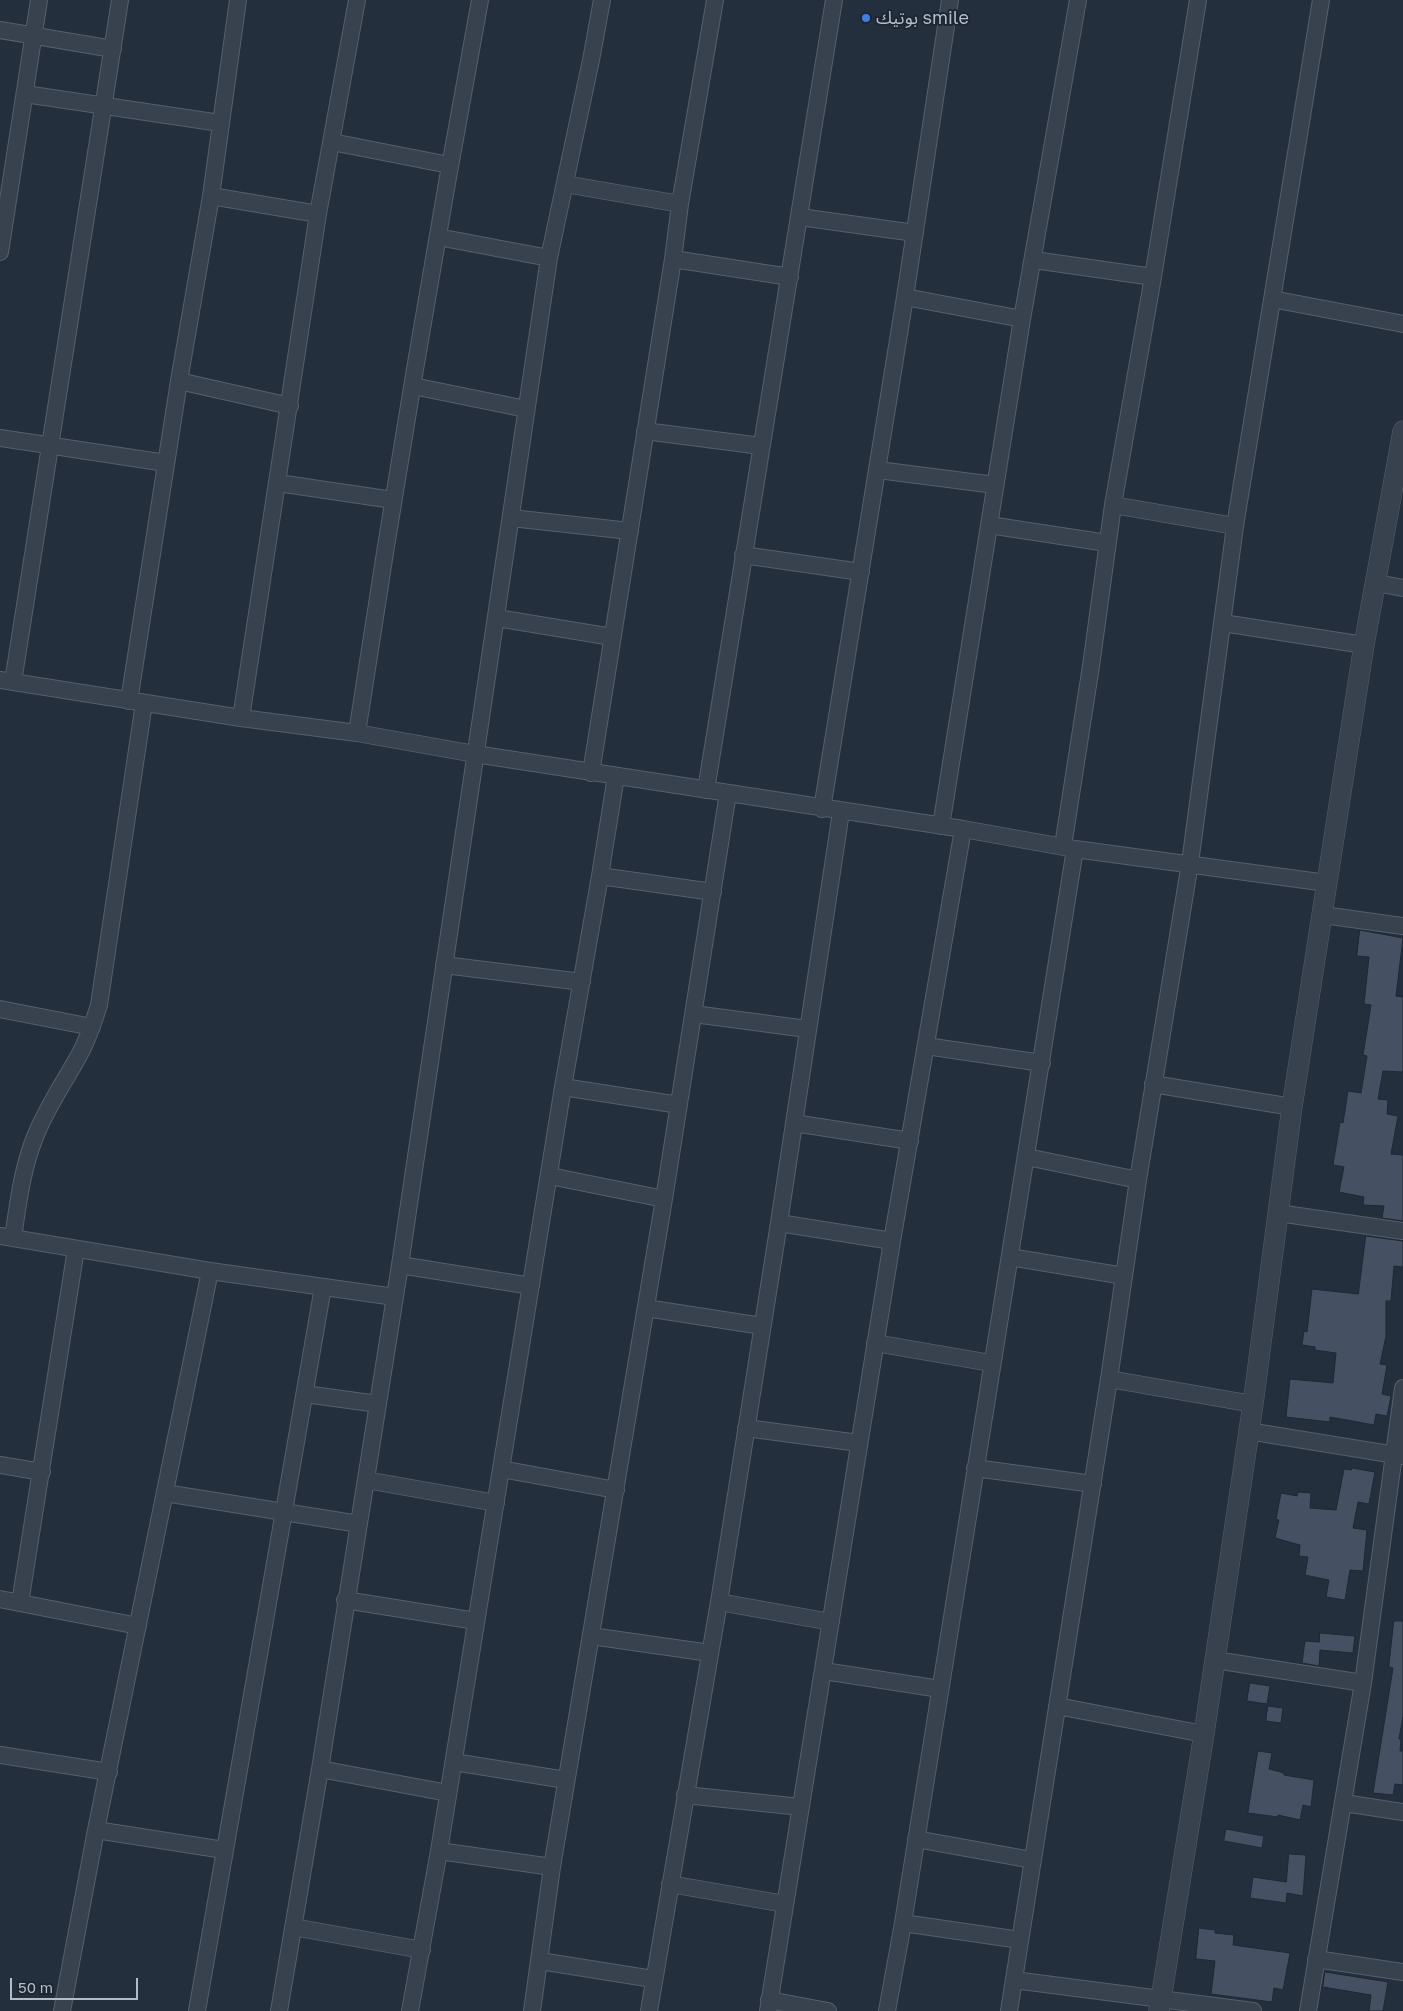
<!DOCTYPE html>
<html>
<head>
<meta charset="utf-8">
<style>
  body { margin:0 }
  #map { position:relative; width:1403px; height:2011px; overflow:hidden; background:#242f3e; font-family:"Golos Text",sans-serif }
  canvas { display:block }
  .scale { position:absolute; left:10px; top:1978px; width:128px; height:22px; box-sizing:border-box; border:2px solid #b4bcc9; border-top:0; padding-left:6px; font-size:15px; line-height:18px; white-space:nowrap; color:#b4bcc9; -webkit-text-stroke:4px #1d2633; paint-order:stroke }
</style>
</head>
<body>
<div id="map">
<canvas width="1403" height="2011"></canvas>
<div class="scale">50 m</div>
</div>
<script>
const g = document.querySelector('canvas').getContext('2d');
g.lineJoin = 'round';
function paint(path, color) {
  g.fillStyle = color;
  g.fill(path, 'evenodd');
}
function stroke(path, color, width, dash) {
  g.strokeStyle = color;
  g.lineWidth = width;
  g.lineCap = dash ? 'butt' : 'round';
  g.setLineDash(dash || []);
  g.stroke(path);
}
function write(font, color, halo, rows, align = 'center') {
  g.font = font + ' "Golos Text","Noto Sans Arabic",sans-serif';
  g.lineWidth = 4;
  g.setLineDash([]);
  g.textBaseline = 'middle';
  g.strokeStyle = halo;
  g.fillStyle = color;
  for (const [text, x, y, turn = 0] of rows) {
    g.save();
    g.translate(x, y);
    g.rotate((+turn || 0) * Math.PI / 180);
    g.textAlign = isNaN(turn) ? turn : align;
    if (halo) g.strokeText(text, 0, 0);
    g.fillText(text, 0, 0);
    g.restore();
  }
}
const building = new Path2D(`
  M1360,930L1403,938L1396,996L1403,997V1072L1383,1071L1378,1099L1388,1100L1387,1114L1398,1116L1391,1154L1403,1155V1221L1382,1218L1384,1206L1363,1205L1364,1197L1339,1192L1344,1167L1333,1165L1340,1122L1343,1123L1348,1091L1361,1093L1367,1056L1363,1055L1371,1005L1364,1004L1369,957L1357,956Z
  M1366,1236L1403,1241V1267L1394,1266L1391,1301H1386V1336L1380,1364L1387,1365L1382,1394L1391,1396L1387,1416L1376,1414L1374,1425L1330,1417V1422L1286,1417L1290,1379L1333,1383L1336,1353L1315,1350V1347L1302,1345L1304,1331L1307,1332L1312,1289L1358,1294Z
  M1352,1468L1375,1472L1369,1504L1358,1502L1353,1528L1367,1530L1363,1571L1350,1570L1345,1600L1326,1597L1329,1580L1305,1575L1308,1557L1299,1556L1300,1545L1275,1538L1279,1520L1276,1519L1281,1493L1297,1496L1298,1492L1311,1493L1310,1508L1336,1510L1344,1469L1351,1470Z
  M1394,1621H1403V1716L1399,1739H1401L1400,1751H1403V1785L1395,1784L1393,1795L1373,1793L1393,1668L1389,1667Z
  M1320,1633L1355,1636L1353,1653L1320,1650L1319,1666L1302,1663L1305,1641L1319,1642Z
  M1250,1683L1270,1686L1267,1704L1247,1701Z
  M1268,1706L1283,1708L1281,1723L1266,1721Z
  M1258,1751L1272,1753L1269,1769L1284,1773V1775L1314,1780L1311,1807L1303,1805L1300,1820L1278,1815V1817L1248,1813Z
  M1226,1829L1264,1836L1262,1848L1224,1841Z
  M1289,1854L1306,1855L1303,1896L1287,1893L1286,1903L1250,1898L1253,1877L1286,1882Z
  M1199,1928L1215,1930V1933L1234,1935L1233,1945L1290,1953L1283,1990L1274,1988L1272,2002L1211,1994L1215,1961L1196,1959Z
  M1325,1972L1388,1982L1383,2011H1369L1371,1995L1323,1987Z`);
paint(building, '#455162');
stroke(building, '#1f2835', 1);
const minor = new Path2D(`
  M0,30L113,49
  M25,94L220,123
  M332,142L449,165
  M565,184L680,204
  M211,196L318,214
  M800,217L915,233
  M438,237L549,258
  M0,252L39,0
  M673,259L790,277
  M1034,260L1153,277
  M905,297L1022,319
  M1272,299L1403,324
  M179,381L290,406
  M413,386L526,409
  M645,431L761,446
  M0,438L166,463
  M878,470L995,485
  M278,483L393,500
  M1113,505L1235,526
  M511,518L630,531
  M989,525L1107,543
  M743,555L861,572
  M1376,583L1403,588
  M497,618L612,637
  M1223,623L1364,645
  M0,680L241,718L357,733L475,754L963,829L1075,849L1327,883
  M13,682L120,0
  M129,701L179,381L211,196L238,0
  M241,718L318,214L357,0
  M357,733C394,488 435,244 480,0
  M591,773L673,259L680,204L715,0
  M706,790L834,0
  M822,809L905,297L950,0
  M941,826L1022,319L1078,0
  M1063,846L1091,666L1113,505L1153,277L1198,0
  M600,876L713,892
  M1323,915L1403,926
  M444,965L582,982
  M0,1009L92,1027
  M694,1014L807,1029
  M926,1046L1042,1063
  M1153,1084L1292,1107
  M563,1087L679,1105
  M794,1123L910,1141
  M1027,1157L1138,1180
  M550,1176L664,1199
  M1278,1213L1403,1231
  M779,1223L892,1241
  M0,1236L210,1271L395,1297
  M13,1238C18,1204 22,1169 35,1137C46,1109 63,1084 77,1059C87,1042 93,1024 99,1005L144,703
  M1010,1257L1124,1276
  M400,1265L531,1286
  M646,1308L762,1326
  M875,1343L991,1363
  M1109,1379L1253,1404
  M305,1394L378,1404
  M746,1428L859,1443
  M1248,1431L1402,1456
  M0,1465L42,1472
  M975,1468L1093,1484
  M501,1469L616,1490
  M366,1480L496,1503
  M165,1493L359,1524
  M0,1599L138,1626
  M345,1600L476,1621
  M719,1602L831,1622
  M20,1603L76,1249
  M591,1636L710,1653
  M1215,1660L1363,1683
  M824,1671L940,1689
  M1057,1706L1204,1734
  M0,1755L109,1772
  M454,1762L566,1780
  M320,1769L448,1793
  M685,1795L801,1807
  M1344,1803L1403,1812
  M96,1830L224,1850
  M916,1839L1032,1860
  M439,1851L552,1867
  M670,1884L785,1904
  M903,1923L1020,1940
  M293,1927L422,1950
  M1316,1959L1403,1972
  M540,1961L653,1979
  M1014,1980L1253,2011
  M769,2000L828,2011
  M62,2011L96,1830L210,1271
  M197,2011L323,1287
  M279,2011L320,1769L400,1265L549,258L591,60L602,0
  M410,2011L439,1851L563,1087L600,876L616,776
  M532,2011L552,1867L664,1199L728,793
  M649,2011L719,1602L779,1223L841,812
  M768,2011L892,1241L963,829
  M887,2011L903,1923C959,1565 1019,1207 1075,849
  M1009,2011L1109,1379L1138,1180L1190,863L1235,526L1321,0
  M1308,2011L1363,1683L1403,1388`);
const tertiary = new Path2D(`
  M1159,2011L1204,1734L1253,1404L1292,1107L1364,645L1403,431`);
stroke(minor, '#565f6c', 18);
stroke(tertiary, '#565f6c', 21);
stroke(minor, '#38414e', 16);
stroke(tertiary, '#38414e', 20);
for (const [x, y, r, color] of [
  [866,18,5,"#3f7fe0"]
]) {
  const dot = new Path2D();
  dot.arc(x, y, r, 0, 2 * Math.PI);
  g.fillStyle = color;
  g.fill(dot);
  stroke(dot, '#1d2633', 2);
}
write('18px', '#b4bcc9', '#1d2633', [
  ["بوتيك smile",876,18]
], 'left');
</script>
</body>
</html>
